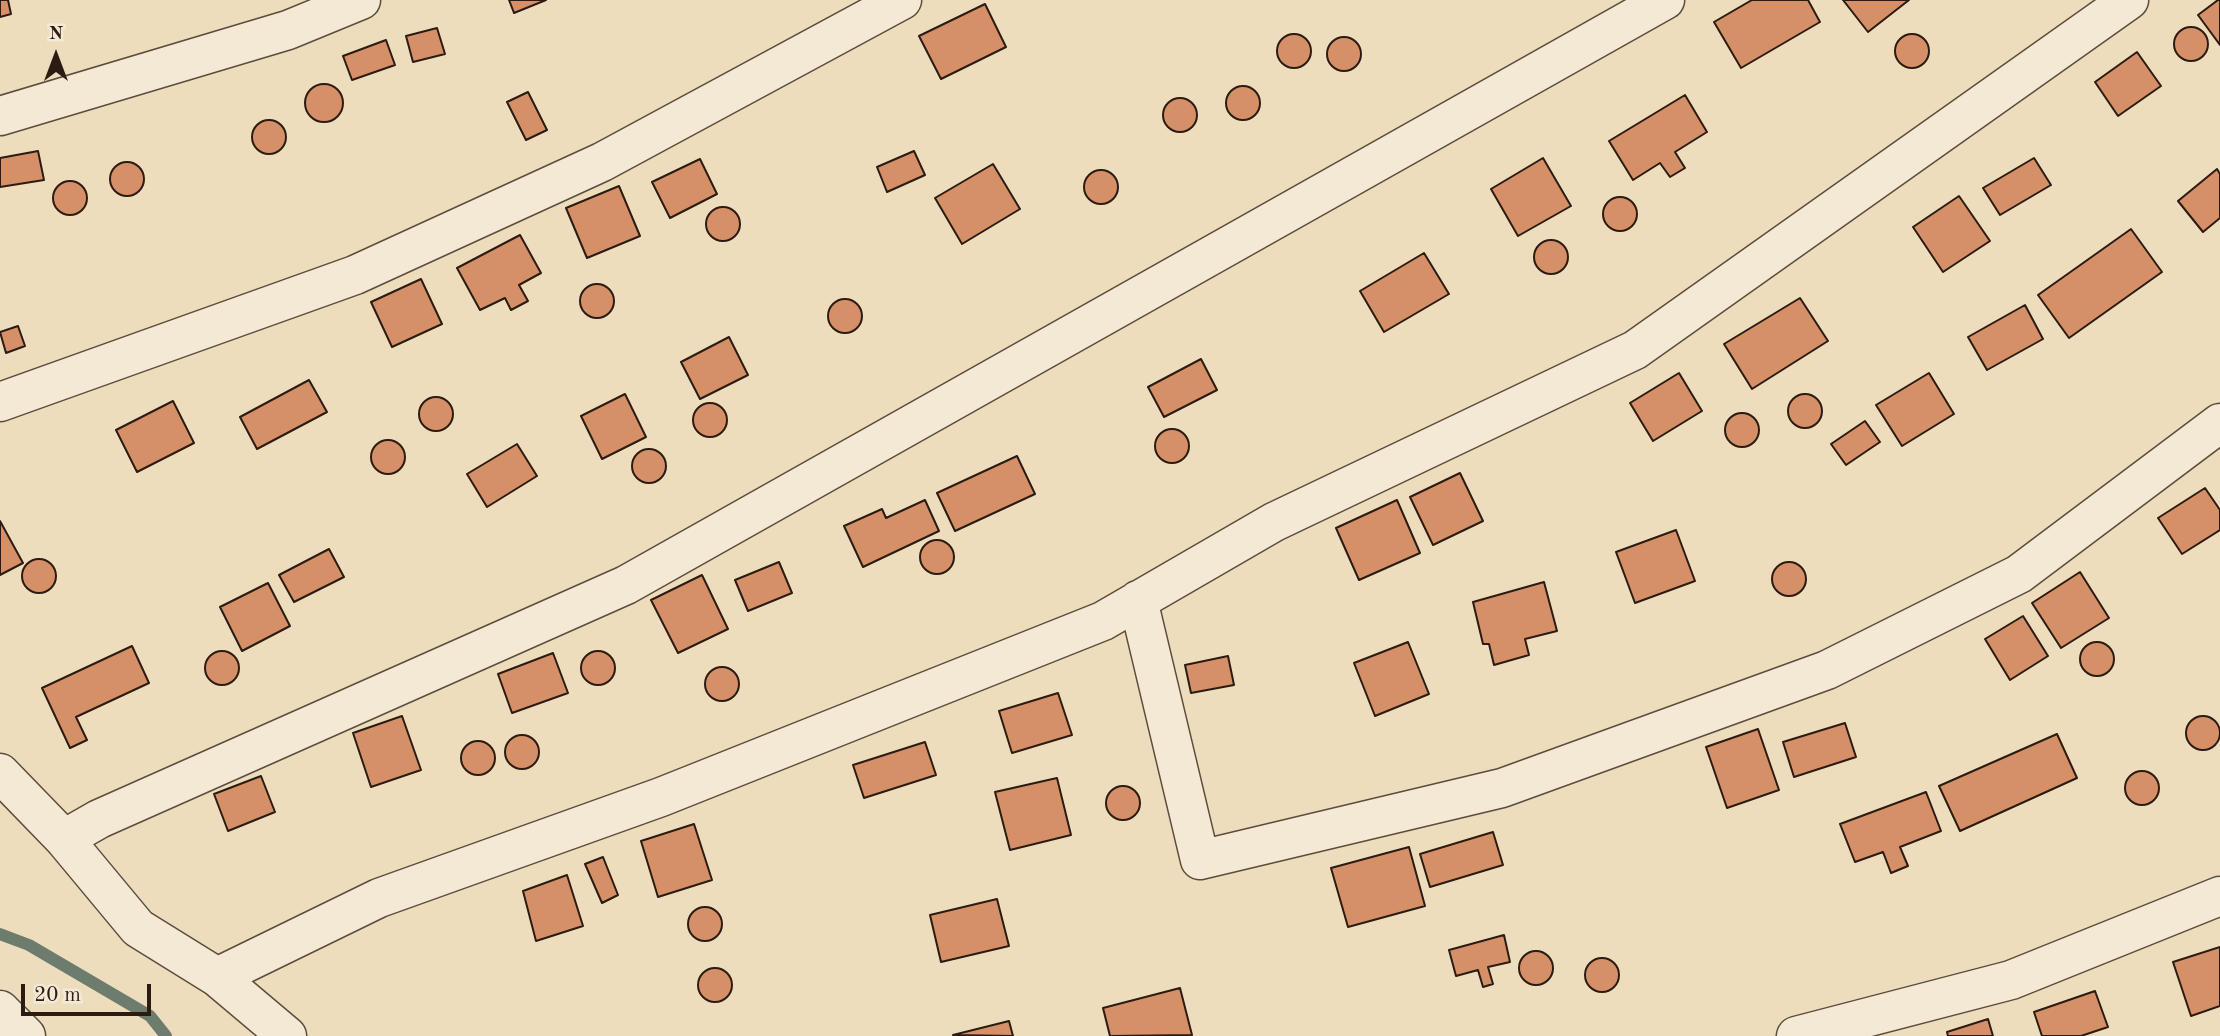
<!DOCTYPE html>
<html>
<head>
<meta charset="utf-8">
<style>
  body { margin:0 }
  #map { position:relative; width:2220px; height:1036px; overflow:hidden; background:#edddbd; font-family:"Old Standard TT",serif }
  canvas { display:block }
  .north { position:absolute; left:21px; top:21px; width:70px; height:70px; -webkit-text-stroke:5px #f3e9d4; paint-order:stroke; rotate:0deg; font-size:19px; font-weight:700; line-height:28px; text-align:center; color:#2b1b12 }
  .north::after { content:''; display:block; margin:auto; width:24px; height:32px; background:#2b1b12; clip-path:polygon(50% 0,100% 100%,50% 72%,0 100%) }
  .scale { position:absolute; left:21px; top:984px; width:130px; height:32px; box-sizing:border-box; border:4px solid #2b1b12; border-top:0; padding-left:9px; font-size:21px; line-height:24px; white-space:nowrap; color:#2b1b12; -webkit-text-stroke:5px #f3e9d4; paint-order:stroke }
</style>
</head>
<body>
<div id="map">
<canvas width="2220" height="1036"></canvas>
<div class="north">N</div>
<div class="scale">20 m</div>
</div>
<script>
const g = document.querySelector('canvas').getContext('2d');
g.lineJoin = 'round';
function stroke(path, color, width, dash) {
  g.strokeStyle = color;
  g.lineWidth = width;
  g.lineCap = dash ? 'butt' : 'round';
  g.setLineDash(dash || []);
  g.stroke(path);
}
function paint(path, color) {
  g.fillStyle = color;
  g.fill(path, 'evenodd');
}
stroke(new Path2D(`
  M0,934L29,945L150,1016L166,1036`), '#6e7c6e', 12);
const building = new Path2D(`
  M0,0H8L11,14L0,17Z
  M509,0H546L514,13Z
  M1752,0H1808L1820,22L1741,68L1714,22Z
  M1843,0H1909L1868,32Z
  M2218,0H2220V45L2198,15Z
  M985,4L1006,47L941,79L919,36Z
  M2174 44a17 17 0 1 1 34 0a17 17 0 1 1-34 0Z
  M437,28L445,54L413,62L406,36Z
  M1895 51a17 17 0 1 1 34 0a17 17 0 1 1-34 0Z
  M1277 51a17 17 0 1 1 34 0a17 17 0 1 1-34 0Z
  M1327 54a17 17 0 1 1 34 0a17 17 0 1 1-34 0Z
  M386,40L395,65L352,80L343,56Z
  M2137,52L2161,86L2118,116L2095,82Z
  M305 103a19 19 0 1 1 38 0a19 19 0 1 1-38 0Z
  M1226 103a17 17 0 1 1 34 0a17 17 0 1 1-34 0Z
  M528,92L547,130L526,140L507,102Z
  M1685,95L1707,132L1675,152L1685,168L1670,177L1660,163L1633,180L1609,141Z
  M1163 115a17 17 0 1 1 34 0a17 17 0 1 1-34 0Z
  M252 137a17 17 0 1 1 34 0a17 17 0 1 1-34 0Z
  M38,151L44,180L0,187V158Z
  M914,151L925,175L887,192L877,167Z
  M1543,158L1571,206L1518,236L1491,189Z
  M2034,158L2051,185L2000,215L1983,188Z
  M700,159L717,194L670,218L652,182Z
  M110 179a17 17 0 1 1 34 0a17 17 0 1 1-34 0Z
  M993,164L1020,209L962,244L935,198Z
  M2217,169L2220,174V218L2203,232L2178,201Z
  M1084 187a17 17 0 1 1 34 0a17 17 0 1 1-34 0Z
  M53 198a17 17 0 1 1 34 0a17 17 0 1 1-34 0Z
  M619,186L640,236L587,258L566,208Z
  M1959,196L1990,241L1943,272L1913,227Z
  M1603 214a17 17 0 1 1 34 0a17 17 0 1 1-34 0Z
  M706 224a17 17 0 1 1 34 0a17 17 0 1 1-34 0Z
  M2131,229L2162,272L2069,338L2038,295Z
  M520,235L541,273L519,285L528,301L511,310L505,298L480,310L457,268Z
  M1534 257a17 17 0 1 1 34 0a17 17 0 1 1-34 0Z
  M1424,253L1449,294L1384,332L1360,291Z
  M421,279L442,324L392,347L371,302Z
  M580 301a17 17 0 1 1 34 0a17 17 0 1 1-34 0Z
  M1800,298L1828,341L1752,389L1724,344Z
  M828 316a17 17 0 1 1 34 0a17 17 0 1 1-34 0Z
  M2025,305L2043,339L1987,370L1968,337Z
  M18,326L25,346L6,353L0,332Z
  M729,337L748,375L700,399L681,362Z
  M1201,359L1217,390L1164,417L1148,387Z
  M1679,373L1702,411L1653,441L1630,403Z
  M1929,373L1954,414L1902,446L1876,405Z
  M309,380L327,412L257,449L240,417Z
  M625,394L646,437L602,459L581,416Z
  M1788 411a17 17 0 1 1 34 0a17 17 0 1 1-34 0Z
  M419 414a17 17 0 1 1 34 0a17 17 0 1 1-34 0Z
  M173,401L194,443L137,472L116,430Z
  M693 420a17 17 0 1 1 34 0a17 17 0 1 1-34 0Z
  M1725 430a17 17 0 1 1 34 0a17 17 0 1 1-34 0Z
  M1865,421L1880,442L1846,465L1831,444Z
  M1155 446a17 17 0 1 1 34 0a17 17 0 1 1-34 0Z
  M371 457a17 17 0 1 1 34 0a17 17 0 1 1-34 0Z
  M517,444L537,476L487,507L467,474Z
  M632 466a17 17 0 1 1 34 0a17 17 0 1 1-34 0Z
  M1017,456L1035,494L955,531L937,493Z
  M1460,473L1483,521L1433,545L1410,497Z
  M2205,488L2220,510V530L2182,554L2158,518Z
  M925,500L939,531L863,567L844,526L882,509L886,518Z
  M1397,500L1420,553L1359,580L1336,528Z
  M0,521L23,563L0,575Z
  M1676,530L1695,581L1635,603L1616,552Z
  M920 557a17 17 0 1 1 34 0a17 17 0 1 1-34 0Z
  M329,549L344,577L294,602L279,575Z
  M22 576a17 17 0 1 1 34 0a17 17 0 1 1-34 0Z
  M779,562L792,593L748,611L735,580Z
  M1772 579a17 17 0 1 1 34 0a17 17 0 1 1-34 0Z
  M2080,572L2109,618L2061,648L2032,603Z
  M702,575L728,629L678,653L651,600Z
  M1544,582L1557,631L1525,639L1529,655L1494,665L1489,644H1483L1473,602Z
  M268,583L290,626L242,651L220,607Z
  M2023,616L2048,656L2010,680L1985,639Z
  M1408,642L1429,694L1375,716L1354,663Z
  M2080 659a17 17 0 1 1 34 0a17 17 0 1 1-34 0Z
  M132,646L149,683L76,717L87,740L70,748L42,688Z
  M205 668a17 17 0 1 1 34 0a17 17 0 1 1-34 0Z
  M581 668a17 17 0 1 1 34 0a17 17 0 1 1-34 0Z
  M553,653L568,693L512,713L498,674Z
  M1228,656L1234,685L1191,693L1185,665Z
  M705 684a17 17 0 1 1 34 0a17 17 0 1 1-34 0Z
  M1058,693L1072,735L1012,753L999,711Z
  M402,716L421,770L371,787L353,733Z
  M2186 733a17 17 0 1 1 34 0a17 17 0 1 1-34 0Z
  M1845,723L1856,757L1794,777L1783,742Z
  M1758,729L1779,790L1727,808L1706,747Z
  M2057,734L2077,778L1960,831L1939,786Z
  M505 752a17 17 0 1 1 34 0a17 17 0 1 1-34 0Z
  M461 758a17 17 0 1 1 34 0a17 17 0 1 1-34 0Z
  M925,742L936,775L864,798L853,765Z
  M2125 788a17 17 0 1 1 34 0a17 17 0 1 1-34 0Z
  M261,776L275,812L228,831L214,794Z
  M1057,778L1071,835L1010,850L995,792Z
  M1106 803a17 17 0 1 1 34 0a17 17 0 1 1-34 0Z
  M1926,792L1941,831L1900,847L1908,866L1891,873L1883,852L1855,862L1840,824Z
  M694,824L712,880L658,897L641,841Z
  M1493,832L1503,865L1430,887L1420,854Z
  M1409,847L1425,906L1348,927L1331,868Z
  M603,857L618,895L602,903L585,864Z
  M567,875L583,926L536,941L523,891Z
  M997,899L1009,946L941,962L930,915Z
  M688 924a17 17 0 1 1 34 0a17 17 0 1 1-34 0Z
  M1504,935L1510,962L1488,967L1493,984L1483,987L1478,970L1456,976L1449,950Z
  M2220,947V1006L2191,1016L2173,962Z
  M1519 968a17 17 0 1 1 34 0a17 17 0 1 1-34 0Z
  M1585 975a17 17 0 1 1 34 0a17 17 0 1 1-34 0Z
  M698 985a17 17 0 1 1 34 0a17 17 0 1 1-34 0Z
  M1180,988L1192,1035L1110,1036L1103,1008Z
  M2095,991L2108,1027L2081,1036H2042L2034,1012Z
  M1988,1019L1993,1036H1948L1947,1032Z
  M1009,1021L1013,1036L953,1035Z`);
paint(building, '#d59068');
stroke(building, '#2b1b12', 2);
const street = new Path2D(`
  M0,116L288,30L361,0
  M0,402L355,275L602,162L902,0
  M1138,600L1200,860L1502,788L1827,670L2019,574L2220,423
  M0,773L64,839L138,928L217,977L287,1036
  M64,839L99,819L626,585L1665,0
  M217,977L379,898L661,797L1103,621L1274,522L1635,350L2129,0
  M0,1010L26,1036
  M1796,1036L2011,980L2220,896`);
stroke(street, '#5c4c3d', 41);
stroke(street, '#f3e9d4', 38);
</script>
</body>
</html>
